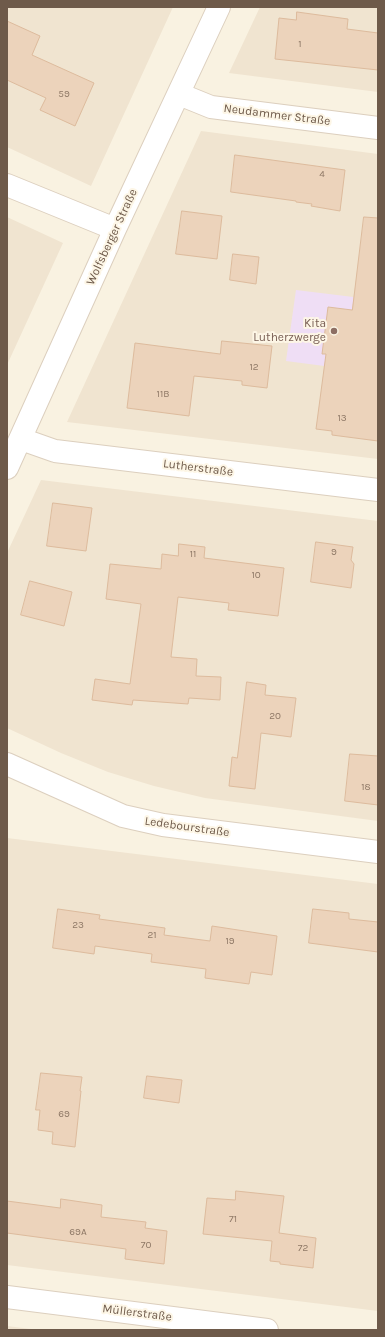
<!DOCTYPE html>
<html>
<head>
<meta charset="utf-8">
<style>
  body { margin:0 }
  #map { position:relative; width:385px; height:1337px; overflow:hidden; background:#f9f2e1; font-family:Karla,sans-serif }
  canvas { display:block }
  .frame { position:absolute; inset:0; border:8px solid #6e5a4a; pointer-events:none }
</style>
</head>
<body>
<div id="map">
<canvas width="385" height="1337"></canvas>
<div class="frame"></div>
</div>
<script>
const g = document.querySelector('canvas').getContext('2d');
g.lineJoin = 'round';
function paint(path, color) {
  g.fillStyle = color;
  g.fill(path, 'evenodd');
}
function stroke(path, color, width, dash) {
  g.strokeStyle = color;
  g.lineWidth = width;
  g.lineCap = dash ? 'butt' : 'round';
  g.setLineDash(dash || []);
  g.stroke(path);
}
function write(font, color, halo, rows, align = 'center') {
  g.font = font + ' Karla,sans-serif';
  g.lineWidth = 4;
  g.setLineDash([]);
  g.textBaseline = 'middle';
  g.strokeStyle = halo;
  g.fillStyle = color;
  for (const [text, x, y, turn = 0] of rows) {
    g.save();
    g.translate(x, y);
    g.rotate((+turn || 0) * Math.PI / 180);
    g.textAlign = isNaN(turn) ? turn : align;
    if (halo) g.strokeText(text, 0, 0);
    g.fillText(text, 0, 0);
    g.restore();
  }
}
paint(new Path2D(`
  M7,7H173L91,186L7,147Z
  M260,7H378V92L229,73Z
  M201,131L378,154V459L67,422Z
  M7,217L63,243L7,365Z
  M41,480L378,521V821L205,798L154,786L108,772L61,753L7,728V553Z
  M7,838L378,884V1311L7,1265Z
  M7,1326L39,1330H7Z`), '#f0e4d0');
paint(new Path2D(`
  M296,290L378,300V373L286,361Z`), '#efdef5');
const building = new Path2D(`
  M297,12L348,19L347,29L378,33V70L275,59L279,18L296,20Z
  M7,21L40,36L32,55L94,83L75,126L40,110L46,98L7,80Z
  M235,155L345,170L340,211L311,206L312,204L296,202V201L231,192Z
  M182,211L222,216L217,259L176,254Z
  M364,217L378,218V441L332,435V431L316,429L326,354H322L328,307L352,310Z
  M233,254L259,257L256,284L230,280Z
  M222,341L272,346L267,388L242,385V381L194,376L189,416L127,408L135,343L220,354Z
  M53,503L92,508L86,551L47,546Z
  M316,542L353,547L351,560L354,564L351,588L311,582Z
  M179,544L205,547L204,558L284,568L278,616L228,610L229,603L178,597L171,657L197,659L196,676L221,677L220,700L189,698L188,704L133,700L132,705L92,700L95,679L130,684L141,604L106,599L110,564L161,569L162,554L178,556Z
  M30,581L72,592L64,626L21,615Z
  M247,682L266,685L265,695L296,698L291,737L261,733L255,789L229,786L232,757L237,758Z
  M350,754L378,756V805L345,801Z
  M58,909L100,915L99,919L165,928L164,935L210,941L212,926L277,936L272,975L251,972L249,984L205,978L206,969L151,962L152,954L95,946L94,954L53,948Z
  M313,909L349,913V919L378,922V952L309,943Z
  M41,1073L82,1077L80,1091H81L75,1147L52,1144L53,1132L38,1130L40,1110H36Z
  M147,1076L182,1080L179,1103L144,1098Z
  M236,1191L284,1196L279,1233L316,1238L313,1268L280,1264V1262L270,1261L272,1241L203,1234L207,1198L235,1200Z
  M61,1199L102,1205L101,1217L146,1222L145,1228L167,1231L164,1264L125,1259L126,1249L7,1233V1201L60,1208Z`);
paint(building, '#ecd3bb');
stroke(building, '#ddbb9d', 1);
const street = new Path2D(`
  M179,94L211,107L378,128
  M7,185L115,229
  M21,439L55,451L378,490
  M7,468L115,229L219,7
  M7,764L123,816L163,825L378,852
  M7,1297L267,1330`);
stroke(street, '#dccfbe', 24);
stroke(street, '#fff', 22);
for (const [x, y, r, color] of [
  [334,331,4,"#8d6e63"]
]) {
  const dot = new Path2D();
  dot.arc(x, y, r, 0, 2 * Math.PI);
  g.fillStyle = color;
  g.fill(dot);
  stroke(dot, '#fdf6e6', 1.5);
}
write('10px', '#8e7866', null, [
  ["1",300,44],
  ["59",64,94],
  ["4",322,174],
  ["12",254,367],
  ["11B",163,394],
  ["13",342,418],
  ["9",334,552],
  ["11",193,554],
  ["10",256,575],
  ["20",275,716],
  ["18",366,787],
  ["23",78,925],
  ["21",152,935],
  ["19",230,941],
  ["69",64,1114],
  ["71",233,1219],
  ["69A",78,1232],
  ["70",146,1245],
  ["72",303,1248]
]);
write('12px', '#6e5a4a', '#fdf6e6', [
  ["Neudammer Straße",277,115,7],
  ["Wolfsberger Straße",112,237,-65],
  ["Lutherstraße",198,468,7],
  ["Ledebourstraße",187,827,8],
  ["Müllerstraße",137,1313,7]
]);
write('12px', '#785e54', '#fdf6e6', [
  ["Kita",326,324],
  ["Lutherzwerge",326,338]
], 'right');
</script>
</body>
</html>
